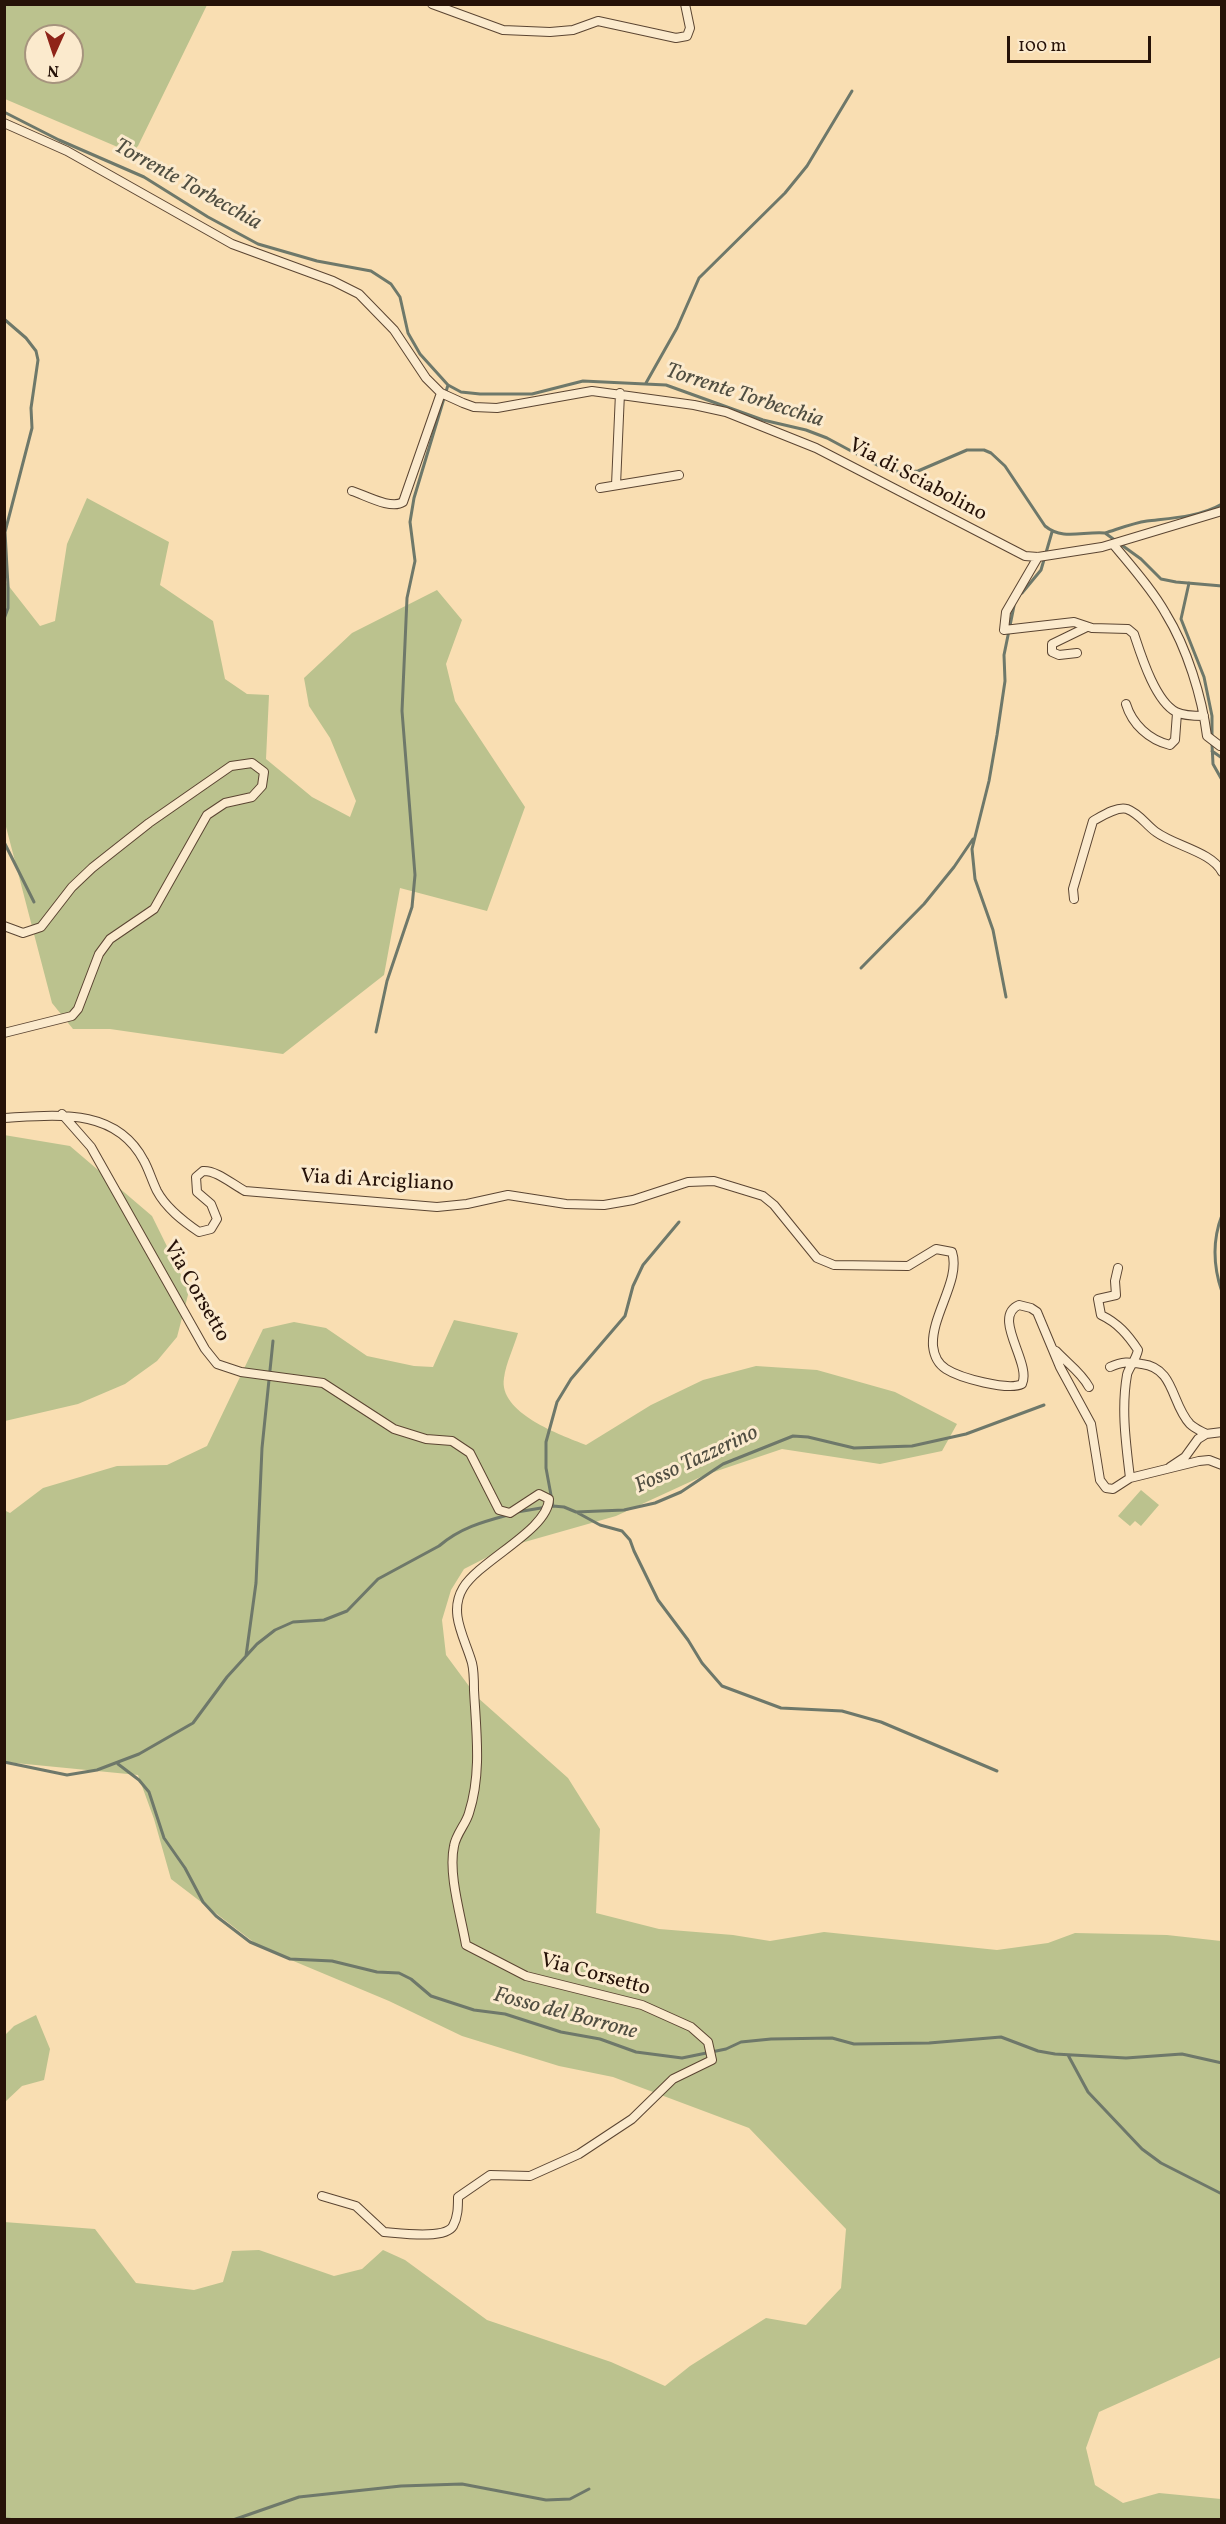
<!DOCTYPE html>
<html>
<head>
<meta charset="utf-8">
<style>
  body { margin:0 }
  #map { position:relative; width:1226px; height:2524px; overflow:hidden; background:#f9deb2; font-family:Vollkorn,serif }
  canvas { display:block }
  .frame { position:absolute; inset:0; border:6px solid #261208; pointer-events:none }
  .north { position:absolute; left:24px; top:24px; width:60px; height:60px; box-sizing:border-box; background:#fbeacd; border:2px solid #a6947e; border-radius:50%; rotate:183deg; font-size:16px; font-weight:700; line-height:24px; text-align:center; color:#261208 }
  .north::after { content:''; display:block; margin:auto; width:21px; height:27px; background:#8f2418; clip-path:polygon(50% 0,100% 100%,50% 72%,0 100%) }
  .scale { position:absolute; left:1007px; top:36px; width:144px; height:27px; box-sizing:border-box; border:3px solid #261208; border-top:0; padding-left:8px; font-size:18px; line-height:21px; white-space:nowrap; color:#261208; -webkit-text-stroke:4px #fbeacd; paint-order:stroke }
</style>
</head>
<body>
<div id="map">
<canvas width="1226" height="2524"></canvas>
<div class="frame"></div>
<div class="north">N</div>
<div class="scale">100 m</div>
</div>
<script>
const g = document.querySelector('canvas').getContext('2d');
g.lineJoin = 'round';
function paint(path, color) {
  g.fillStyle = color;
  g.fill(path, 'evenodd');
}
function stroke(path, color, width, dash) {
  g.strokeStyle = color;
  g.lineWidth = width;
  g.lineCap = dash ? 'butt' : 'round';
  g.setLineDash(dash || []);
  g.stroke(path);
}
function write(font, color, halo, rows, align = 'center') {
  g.font = font + ' Vollkorn,serif';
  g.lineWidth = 6;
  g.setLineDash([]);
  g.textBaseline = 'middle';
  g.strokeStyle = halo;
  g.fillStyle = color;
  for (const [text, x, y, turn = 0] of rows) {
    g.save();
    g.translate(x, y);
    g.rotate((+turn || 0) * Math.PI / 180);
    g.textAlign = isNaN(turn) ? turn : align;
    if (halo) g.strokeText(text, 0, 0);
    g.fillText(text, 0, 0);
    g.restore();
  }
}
paint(new Path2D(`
  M4,5L5,4L207,5L138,146L133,151H127L5,99ZM36,36H72V72H36Z
  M87,498L169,542L160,585L213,621L225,679L247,694L269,695L266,759L312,797L350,817L356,801L330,738L309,706L304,678L352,633L437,590L462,620L446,664L455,701L525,807L487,911L400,888L384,975L283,1054L110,1029H73L52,1003L5,823L4,580L40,626L55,621L67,544Z
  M4,1135L70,1146L152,1216L189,1291L177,1337L157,1361L125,1384L78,1404L5,1421Z
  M454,1320L518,1333C514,1347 506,1363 504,1378C498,1413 561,1435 586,1445L651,1405L703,1380L756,1366L817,1370L895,1392L957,1424L942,1451L880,1464L782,1449L705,1475L616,1516L507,1547L464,1569L451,1590L442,1620L446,1655L477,1697L568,1778L600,1829L596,1913L659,1929L733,1935L770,1941L824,1932L997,1950L1048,1943L1075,1933L1167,1935L1221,1941V2357L1099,2412L1086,2448L1095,2485L1123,2503L1159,2493L1221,2499V2519H5L4,2222L95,2229L136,2283L194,2290L223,2282L232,2251L259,2250L334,2276L362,2269L383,2250L405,2260L487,2320L611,2362L665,2386L690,2366L766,2318L806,2325L841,2288L846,2229L749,2128L613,2077L559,2066L462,2036L389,2001L260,1947L171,1879L154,1819L138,1775L5,1762L4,1510L10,1513L43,1488L117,1466L167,1465L207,1446L263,1329L294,1322L326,1328L367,1356L414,1366L433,1367Z
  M1141,1490L1159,1505L1141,1526L1135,1521L1130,1526L1118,1516Z
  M36,2015L50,2049L44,2080L22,2086L5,2102V2035L14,2026Z`), '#bbc28e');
stroke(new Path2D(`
  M4,112L59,140L144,177L208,217L258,244L317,261L371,271L391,284L400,297L408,333L420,354L448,385L461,392L480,394H532L583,381L666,385L763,420L806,430L827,438L879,466L900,472L918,471L967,450H984L991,453L1005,466L1045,526C1063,541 1083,531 1105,533L1141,559L1161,579L1176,582L1222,586
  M4,319L26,338L36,351L38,360L31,408L32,428L5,532L8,586V608L4,619
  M646,383L677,328L699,278L785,193L807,166L852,91
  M1105,533C1118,529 1133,523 1147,521C1172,518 1199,517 1222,504
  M1189,583L1181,619L1204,677L1212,716V737
  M1022,593L1041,570L1052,532
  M1212,744L1213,764L1222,780
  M1212,751L1222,758
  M4,842L34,902
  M861,968L924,904L954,867L973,839
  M1006,997L993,930L975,879L972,849L989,781L997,735L1005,681L1004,655L1014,606
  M376,1032L387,981L412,907L415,875L402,711L407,598L415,561L410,522L414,498L448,385
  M1222,1215C1212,1241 1213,1266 1222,1292
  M553,1506L546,1468V1442L557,1402L571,1379L625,1316L633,1286L643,1265L679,1222
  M517,1512L553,1506L564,1507L576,1512L624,1510L655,1503L681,1492L723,1464L793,1436L808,1437L854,1448L912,1446L966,1434L1044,1405
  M578,1513L600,1525L622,1531L630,1540L634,1551L658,1600L688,1640L702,1663L722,1686L781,1708L842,1711L881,1722L997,1771
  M246,1656L256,1583L262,1448L273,1341
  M4,1762L67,1775L97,1770L139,1754L193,1723L227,1677L257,1644L275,1630L293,1622L324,1620L347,1611L378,1579L439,1546C460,1528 482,1522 508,1515
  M118,1764L139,1780L149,1792L164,1838L185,1868L203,1902L216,1916L250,1942L290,1959L332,1961L377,1972L399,1973L411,1979L431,1996L474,2010L505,2014L561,2032L600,2039L636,2052L682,2058L726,2049L741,2042L771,2039L832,2038L854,2044L929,2043L1001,2037L1038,2051L1055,2054L1126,2058L1182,2054L1222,2063
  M1068,2055L1088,2092L1142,2149L1161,2163L1222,2194
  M4,2519L19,2520
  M233,2520L299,2497L401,2486L462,2484L546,2500L570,2499L589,2489`), '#6e786a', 3);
const minor = new Path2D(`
  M432,4L503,30L550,32L573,30L598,21L676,38L687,36L690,28L685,4
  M4,123L67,151L232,244L333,281L359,294L394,330L426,378L441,393L463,403L474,407L497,408L592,391L694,405L726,412L816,448L1025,556L1038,557L1102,547L1222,511
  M616,485L620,393
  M600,488L679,475
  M352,491C365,495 391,510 403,502L441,393
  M1113,544C1131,566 1152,589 1166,614C1187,648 1202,697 1207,736L1220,746L1222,745
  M1038,557L1006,612L1004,630L1074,622L1092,628L1128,629L1134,634C1141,655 1155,701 1176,712C1184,716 1195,716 1204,716
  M1077,653L1059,655L1052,652V644L1087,627
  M1126,704C1132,724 1149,740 1170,745L1175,740L1177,713
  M1074,899L1073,889L1093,821C1102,816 1117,806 1127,809C1140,814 1146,825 1156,832C1175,846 1212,852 1222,872
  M4,926L23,933L41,927L72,887L92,868L149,823L231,766L252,763L264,772L262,786L252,797L225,803L207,815L154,909L110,939L99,954L78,1009L72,1016L4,1033
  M62,1114L91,1147L205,1349L217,1364L241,1372L323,1383L394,1429L426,1439L452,1441L470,1453L499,1510L510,1513L539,1494L549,1499C548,1530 480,1560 463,1588C448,1613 465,1638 472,1663C474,1671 474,1681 474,1690C476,1730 482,1773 469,1813C466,1824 456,1834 454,1846C448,1874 461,1916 466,1945L526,1976L642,2005L691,2027L708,2042L712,2060L673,2079L632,2119L579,2154L530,2176L490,2175L458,2197C458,2207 458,2217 453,2226C445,2240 399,2233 384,2232L356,2206L322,2196
  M4,1118C56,1115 116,1107 144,1161C149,1170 152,1181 157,1191C166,1208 183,1221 199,1232L211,1229L217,1219L211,1204L197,1192L196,1177L203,1171C216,1170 232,1184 245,1191L437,1207L467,1204L508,1195L566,1204L604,1205L633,1200L688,1182L714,1181L763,1196L774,1205L817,1258L834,1265L908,1266L936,1249L952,1252C961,1280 931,1315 933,1346C934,1355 938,1364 946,1369C960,1378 1008,1391 1022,1384C1032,1363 991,1317 1019,1305L1031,1308L1037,1312L1060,1367L1091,1424L1100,1480L1106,1488L1113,1489L1130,1478L1199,1461L1209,1460L1222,1465
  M1118,1268L1115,1281L1116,1295L1098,1299L1101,1315C1118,1323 1128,1335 1138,1350C1136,1360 1128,1369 1127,1375C1121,1409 1126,1444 1130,1478
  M1056,1351C1067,1363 1081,1372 1089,1387
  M1110,1367C1123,1361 1129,1362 1142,1364C1175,1368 1171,1404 1190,1424C1194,1428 1201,1431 1206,1434
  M1170,1467L1185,1457L1198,1439L1206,1434L1222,1432`);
stroke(minor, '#5b4532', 10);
stroke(minor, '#fbeacd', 8);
write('21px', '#261208', '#fbeacd', [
  ["Via di Sciabolino",917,481,28],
  ["Via di Arcigliano",377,1182,3],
  ["Via Corsetto",195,1292,60],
  ["Via Corsetto",595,1976,15]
]);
write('italic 22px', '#504e41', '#fbeacd', [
  ["Torrente Torbecchia",187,186,29],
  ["Torrente Torbecchia",744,397,18],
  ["Fosso Tazzerino",697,1461,-25],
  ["Fosso del Borrone",565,2015,15]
]);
</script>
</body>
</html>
